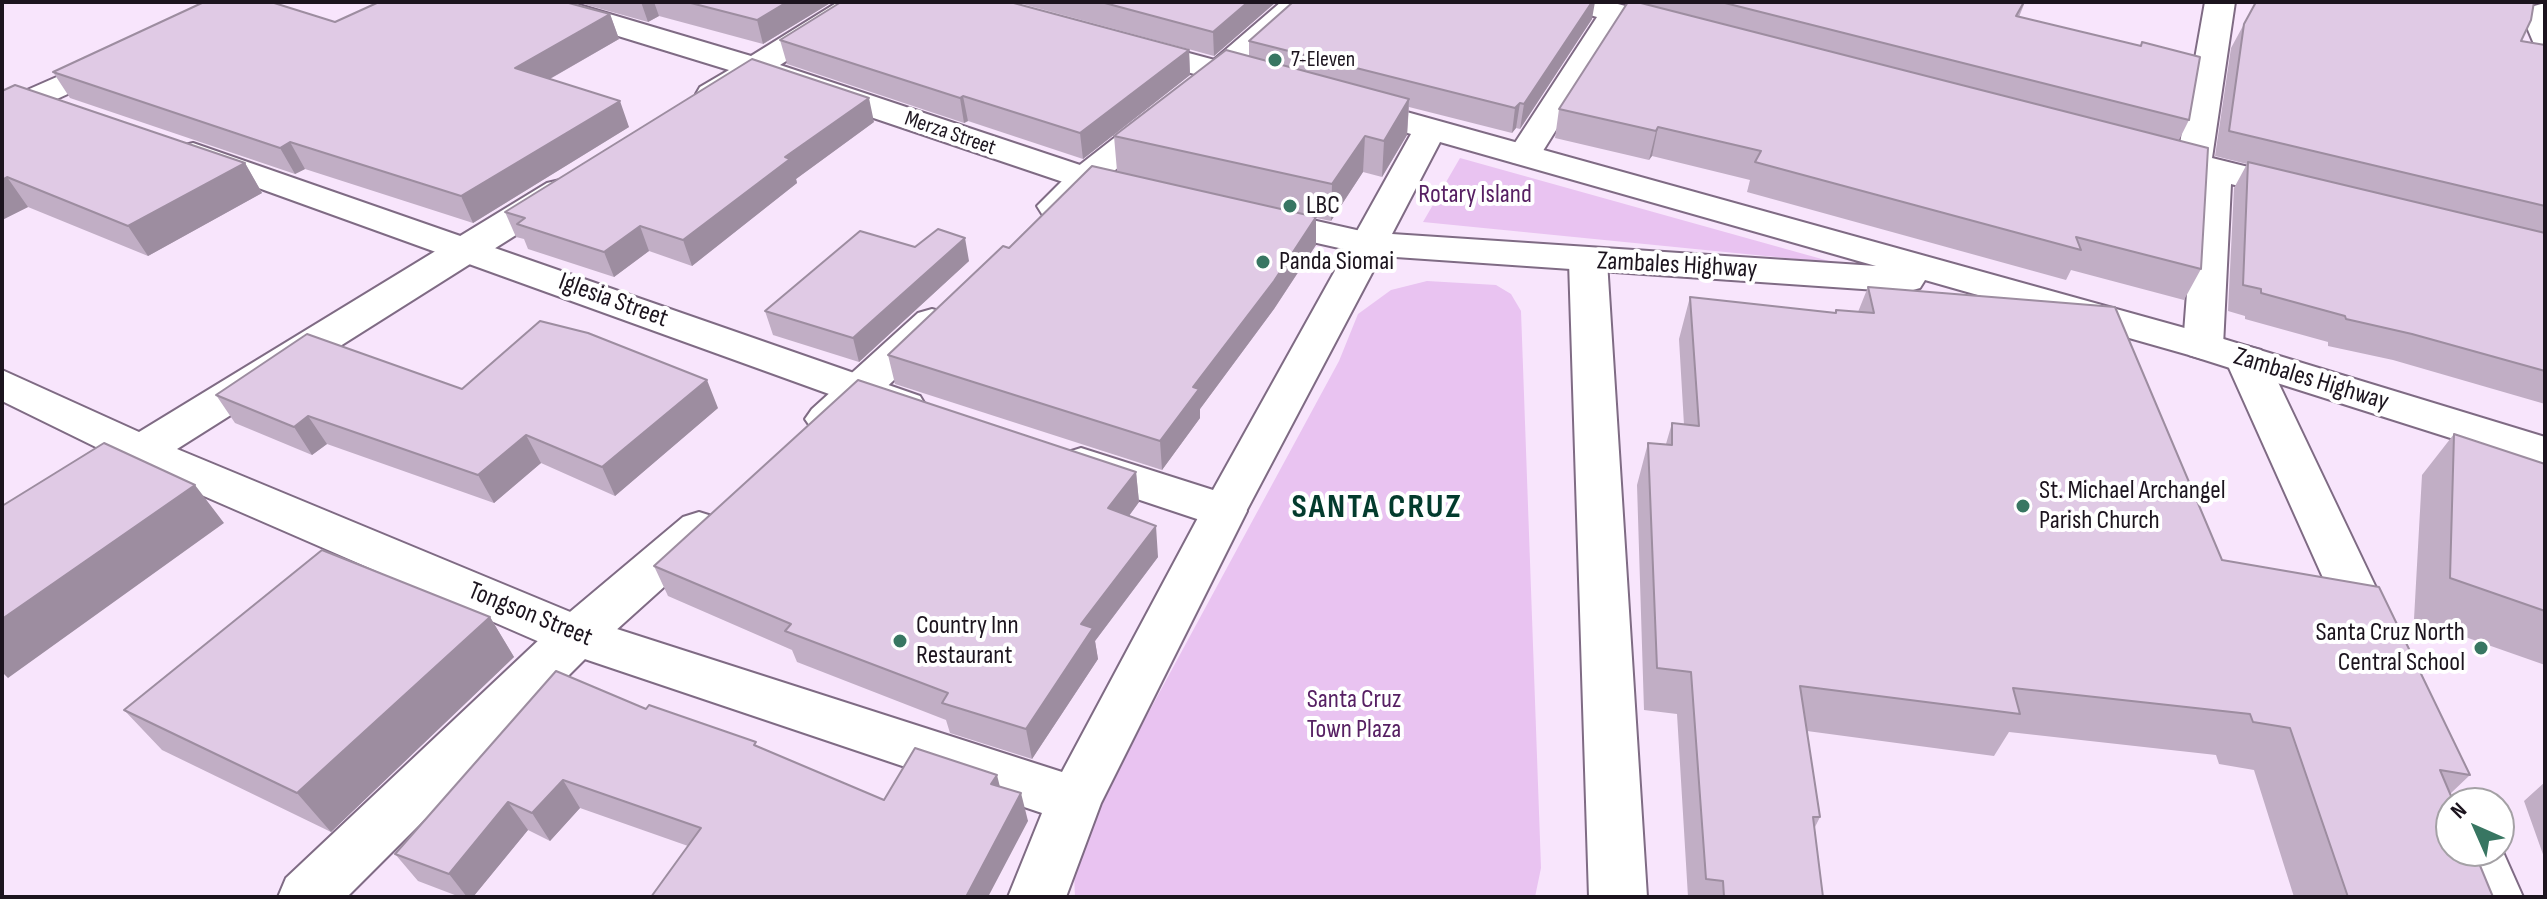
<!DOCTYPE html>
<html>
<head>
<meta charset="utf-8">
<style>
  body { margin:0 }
  #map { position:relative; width:2547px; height:899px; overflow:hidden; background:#f8e5fc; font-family:"Sofia Sans Condensed",sans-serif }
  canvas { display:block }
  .frame { position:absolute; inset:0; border:4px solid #1c141e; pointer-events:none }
  .north { position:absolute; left:2435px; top:787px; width:80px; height:80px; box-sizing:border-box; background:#fff; border:2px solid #a4a1a5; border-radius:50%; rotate:315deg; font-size:22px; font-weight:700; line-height:32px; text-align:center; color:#1c141e }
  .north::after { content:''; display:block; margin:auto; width:28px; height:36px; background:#387662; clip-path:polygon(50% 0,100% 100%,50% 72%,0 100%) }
</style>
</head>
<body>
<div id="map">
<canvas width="2547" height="899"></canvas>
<div class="frame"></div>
<div class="north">N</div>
</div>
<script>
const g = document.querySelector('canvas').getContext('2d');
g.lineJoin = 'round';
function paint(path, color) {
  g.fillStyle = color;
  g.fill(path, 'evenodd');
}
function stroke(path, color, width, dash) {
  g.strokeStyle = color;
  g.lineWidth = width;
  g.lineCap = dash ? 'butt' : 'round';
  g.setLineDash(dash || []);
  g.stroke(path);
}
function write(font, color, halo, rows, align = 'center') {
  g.font = font + ' "Sofia Sans Condensed",sans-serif';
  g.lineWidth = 8;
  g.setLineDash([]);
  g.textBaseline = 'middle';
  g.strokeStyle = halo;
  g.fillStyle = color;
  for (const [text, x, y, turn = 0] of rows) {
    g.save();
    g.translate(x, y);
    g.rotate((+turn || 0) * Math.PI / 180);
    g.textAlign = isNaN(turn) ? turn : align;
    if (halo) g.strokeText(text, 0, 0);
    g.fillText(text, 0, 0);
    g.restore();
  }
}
paint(new Path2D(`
  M1460,158L1836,263L1423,222Z
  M1427,281L1496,285L1511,294L1521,311L1541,868L1535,897H1075L1073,852L1339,361L1358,314L1391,290Z`), '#e9c3f1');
const minor = new Path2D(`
  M522,2H569L751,56L838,2H874L869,8L780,65L1095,170L1138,180L1143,188L1138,196L1125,199L1072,185L758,79C739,91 723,107 700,101L696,94L700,87L729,70L527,8Z
  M1281,2H1314L1231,78L1220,81L1209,78L1204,71L1209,64Z
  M1560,2H1610L1688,22L1692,28L1688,34L1677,37L1623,23L1536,162L1524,165L1512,162L1507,155L1597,17L1565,8Z
  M2205,2H2235L2212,158L2313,183L2318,191L2313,199L2300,202L2231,184L2223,346L2217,355L2203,359L2189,355L2183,346L2196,175L2138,159L2133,152L2138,145L2150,142L2179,149Z
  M2545,3V46L2534,44L2526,25L2534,6Z
  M116,51L127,53L132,60L127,67L2,124V101Z
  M560,180L573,183L578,191L573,199L177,449L592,621L1062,772L1208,499L1224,494L1240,499L1247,511L1101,803L1066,897H1008L1042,813L558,650L144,470L122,479L106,474L100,463L106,452L2,401V370L139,432L547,183Z
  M1259,208L1383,236L1389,244L1383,252L1370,255L1246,227L1241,219L1246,211Z
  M1588,250L1601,253L1607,261L1647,897H1589L1569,261L1575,253Z
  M2246,346L2261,350L2267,359L2400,638L2393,652L2375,658L2357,652L2350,638L2225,359L2231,350Z
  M2451,839V851H2499V843L2523,897H2465L2446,851Z`);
const tertiary = new Path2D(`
  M1162,107L1174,110L1179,117L1174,124L1096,185L1068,214L1055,217L1042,214L1037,206L1072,171L1150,110Z
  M932,309L946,313L952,322L946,331L842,429L827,434L812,429L805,419L812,409L918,313Z
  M699,512L715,517L722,529L715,541L594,650L347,897H278L286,878L558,622L683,517Z`);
const primary = new Path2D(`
  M1133,38L1274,76L1279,83L1274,90L1263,93L1122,54L1117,47L1122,40Z
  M1403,111L2217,337L2545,437V468L2189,355L1925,280L1920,288L1906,292L1381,256L1240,523L1224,528L1065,475L1059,464L1065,453L1081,448L1213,490L1411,134L1391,128L1386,121L1391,114ZM1440,142L1876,266L1392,234Z
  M193,143L920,396L926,406L920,416L905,420L890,416L181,160L176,153L181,146Z`);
stroke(minor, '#7f6b84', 4);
stroke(tertiary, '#7f6b84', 4);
stroke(primary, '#7f6b84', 4);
paint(minor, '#fff');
paint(tertiary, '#fff');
paint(primary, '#fff');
paint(new Path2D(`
  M576,2H832L763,44L659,16L648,22Z
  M1015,2H1276L1214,56Z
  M1623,2H2025L2019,17L2189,120L2179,140L2201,269L2184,300L2071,270L2066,280L1747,192L1750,180L1652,156L1649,160L1555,138L1559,109L1627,3Z
  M610,14L619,39L550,79L629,127L473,223L305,169L295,174L70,98L53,72L335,22Z
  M1592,19L1520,129L1516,128L1512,133L1409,107L1407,135L1382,177L1363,172L1331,221L1316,218V245L1274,309L1200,409V418L1162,470L895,384L888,355L1009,248L1117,171L1114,136L1249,56V41Z
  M2244,24L2521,41L2545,45V404L2393,360L2328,346V342L2245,319V316L2228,311L2234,188L2247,164L2215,156L2231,48Z
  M780,40L1189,50L1190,75L1083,159L968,121L964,123L787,64Z
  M2,91L245,163L262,193L148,256L28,207L2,220Z
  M874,122L796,179L797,183L692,266L649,251L614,277L528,249L524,239L516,237L505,212Z
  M915,247L969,261L859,362L773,335L765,311Z
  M1868,287L2222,560L2470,775L2450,794L2493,897H2294L2254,770L2219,764L2216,755L2009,732L1994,756L1807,731L1820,817L1814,829L1823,897H1688L1677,714L1644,710L1637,485L1648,443L1666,444L1672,423L1684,425L1679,339L1690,297L1835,313L1836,310L1858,312Z
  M462,389L718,408L615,496L541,463L494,503L327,444L312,455L235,423L216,395Z
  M2454,434L2545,464V665L2414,619L2422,475Z
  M1136,472L1139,502L1129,516L1158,557L1095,641L1098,659L1032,759L950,733L946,720L797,662L792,650L668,596L654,566Z
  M490,617L514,657L331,832L162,750L124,710Z
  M646,709L757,746L884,800L1000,786L1028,821L688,846L580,808L550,841L528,830L473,897H460L418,881L395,854Z
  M2545,782V860L2524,801Z`), '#c1aec5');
paint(new Path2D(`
  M641,2H654L659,16L648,22Z
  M787,2H832L763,44L757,20Z
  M1248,2H1276L1214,56L1213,32Z
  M1592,2H1595L1592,19L1520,129L1524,104Z
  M610,14L619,39L525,93L515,68Z
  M1189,50L1190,75L1083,159L1080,133Z
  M963,96L968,121L964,123L960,98Z
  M869,98L874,122L796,179L797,183L692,266L683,240L785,157Z
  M1409,99L1407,135L1382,177L1384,141Z
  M620,101L629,127L473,223L461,196Z
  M1520,103L1516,128L1512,133L1515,108Z
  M1658,127L1652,156L1649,160L1656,131Z
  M1365,136L1363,172L1331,221L1332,184Z
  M290,142L305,169L295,174L280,148Z
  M245,163L262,193L148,256L128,226Z
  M7,177L28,207L2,220V180Z
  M1316,217V245L1274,309L1200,409V418L1162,470L1160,441L1193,387Z
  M640,226L649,251L614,277L604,252Z
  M965,238L969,261L859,362L853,338Z
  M707,380L718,408L615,496L602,467Z
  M308,416L327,444L312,455L294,427Z
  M526,435L541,463L494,503L478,475Z
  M1136,472L1139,502L1112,539L1108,508Z
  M195,485L224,523L8,678L2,672V619Z
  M1156,526L1158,557L1095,641L1098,659L1032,759L1026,729L1081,624Z
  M490,617L514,657L331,832L297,793Z
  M997,775L1004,803L991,784Z
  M563,780L580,808L550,841L532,813Z
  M1021,793L1028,821L988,897H966Z
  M508,802L528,830L473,897H467L449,874Z`), '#9d8da0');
const building = new Path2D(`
  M204,2H271L335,22L379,2H565L610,14L515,68L620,101L461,196L290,142L280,148L53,72Z
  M687,2H787L757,20Z
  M841,2H1010L1189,50L1080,133L963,96L960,98L780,40Z
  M1101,2H1248L1213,32Z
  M1293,2H1592L1524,104L1520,103L1515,108L1249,41Z
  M1628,2H1637L2208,148L2201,269L2076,237L2081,250L1755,162L1761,151L1658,127L1656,131L1559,109Z
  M1721,2H2024L2016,16L2141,46L2142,42L2200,57L2189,120Z
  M2256,2H2534L2531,20L2521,41L2545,45V206L2229,131L2244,24Z
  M1226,50L1409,99L1384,141L1365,136L1332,184L1114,136Z
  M752,59L869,98L785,157L790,159L683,240L640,226L604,252L517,224L525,218L505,212Z
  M15,85L245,163L128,226L7,177L2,180V91Z
  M2248,162L2545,233V371L2412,334L2346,319L2345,316L2261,293V289L2243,285Z
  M1092,166L1316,217L1274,281L1193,387L1199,389L1160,441L888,355L1003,246L1009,248Z
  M938,229L965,238L853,338L765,311L860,231L915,247Z
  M1868,287L2115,307L2222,560L2379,587L2470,775L2440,770L2454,803H2451V851H2474L2493,897H2348L2290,728L2253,722L2250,714L2013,688L2020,714L1800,686L1820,817H1813L1823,897H1724L1723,881L1706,879L1691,672L1657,668L1648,443L1672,445V423L1699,426L1690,297L1836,313V310L1874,313Z
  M540,321L588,333L707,380L602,467L526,435L478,475L308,416L294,427L216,395L307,334L462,389Z
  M858,380L1136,472L1108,508L1156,526L1081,624L1093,628L1026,729L942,703L948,693L785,631L791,624L654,566Z
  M2454,434L2545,464V611L2450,578Z
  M104,443L195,485L2,619V506Z
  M322,550L490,617L297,793L124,710Z
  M556,671L646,709L649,705L756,742L754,745L884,800L915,748L997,775L991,784L1021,793L966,897H651L701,828L563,780L532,813L508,802L449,874L395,854Z`);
paint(building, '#e0cae5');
stroke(building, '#9d8da0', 2);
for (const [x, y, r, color] of [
  [1275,60,8,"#387662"],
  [1290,206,8,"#387662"],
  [1263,262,8,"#387662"],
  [2023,506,8,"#387662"],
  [900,641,8,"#387662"],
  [2481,648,8,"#387662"]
]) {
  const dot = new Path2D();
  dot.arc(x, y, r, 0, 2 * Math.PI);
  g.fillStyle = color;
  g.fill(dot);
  stroke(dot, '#fff', 3);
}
write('22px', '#1c141e', '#fff', [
  ["7-Eleven",1291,60]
], 'left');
write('22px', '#1c141e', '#fff', [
  ["Merza Street",950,134,19]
]);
write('26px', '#572063', '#fff', [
  ["Rotary Island",1475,195],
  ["Santa Cruz",1354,700],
  ["Town Plaza",1354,730]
]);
write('26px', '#1c141e', '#fff', [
  ["LBC",1306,206],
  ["Panda Siomai",1279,262],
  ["St. Michael Archangel",2039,491],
  ["Parish Church",2039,521],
  ["Country Inn",916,626],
  ["Restaurant",916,656],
  ["Santa Cruz North",2465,633,"right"],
  ["Central School",2465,663,"right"]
], 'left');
write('26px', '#1c141e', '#fff', [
  ["Zambales Highway",1677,266,3],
  ["Iglesia Street",613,301,20],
  ["Zambales Highway",2311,380,17],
  ["Tongson Street",530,615,22]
]);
g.letterSpacing = '2px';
write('bold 34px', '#033b2d', '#fff', [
  ["SANTA CRUZ",1377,508]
]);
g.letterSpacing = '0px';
</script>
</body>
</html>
